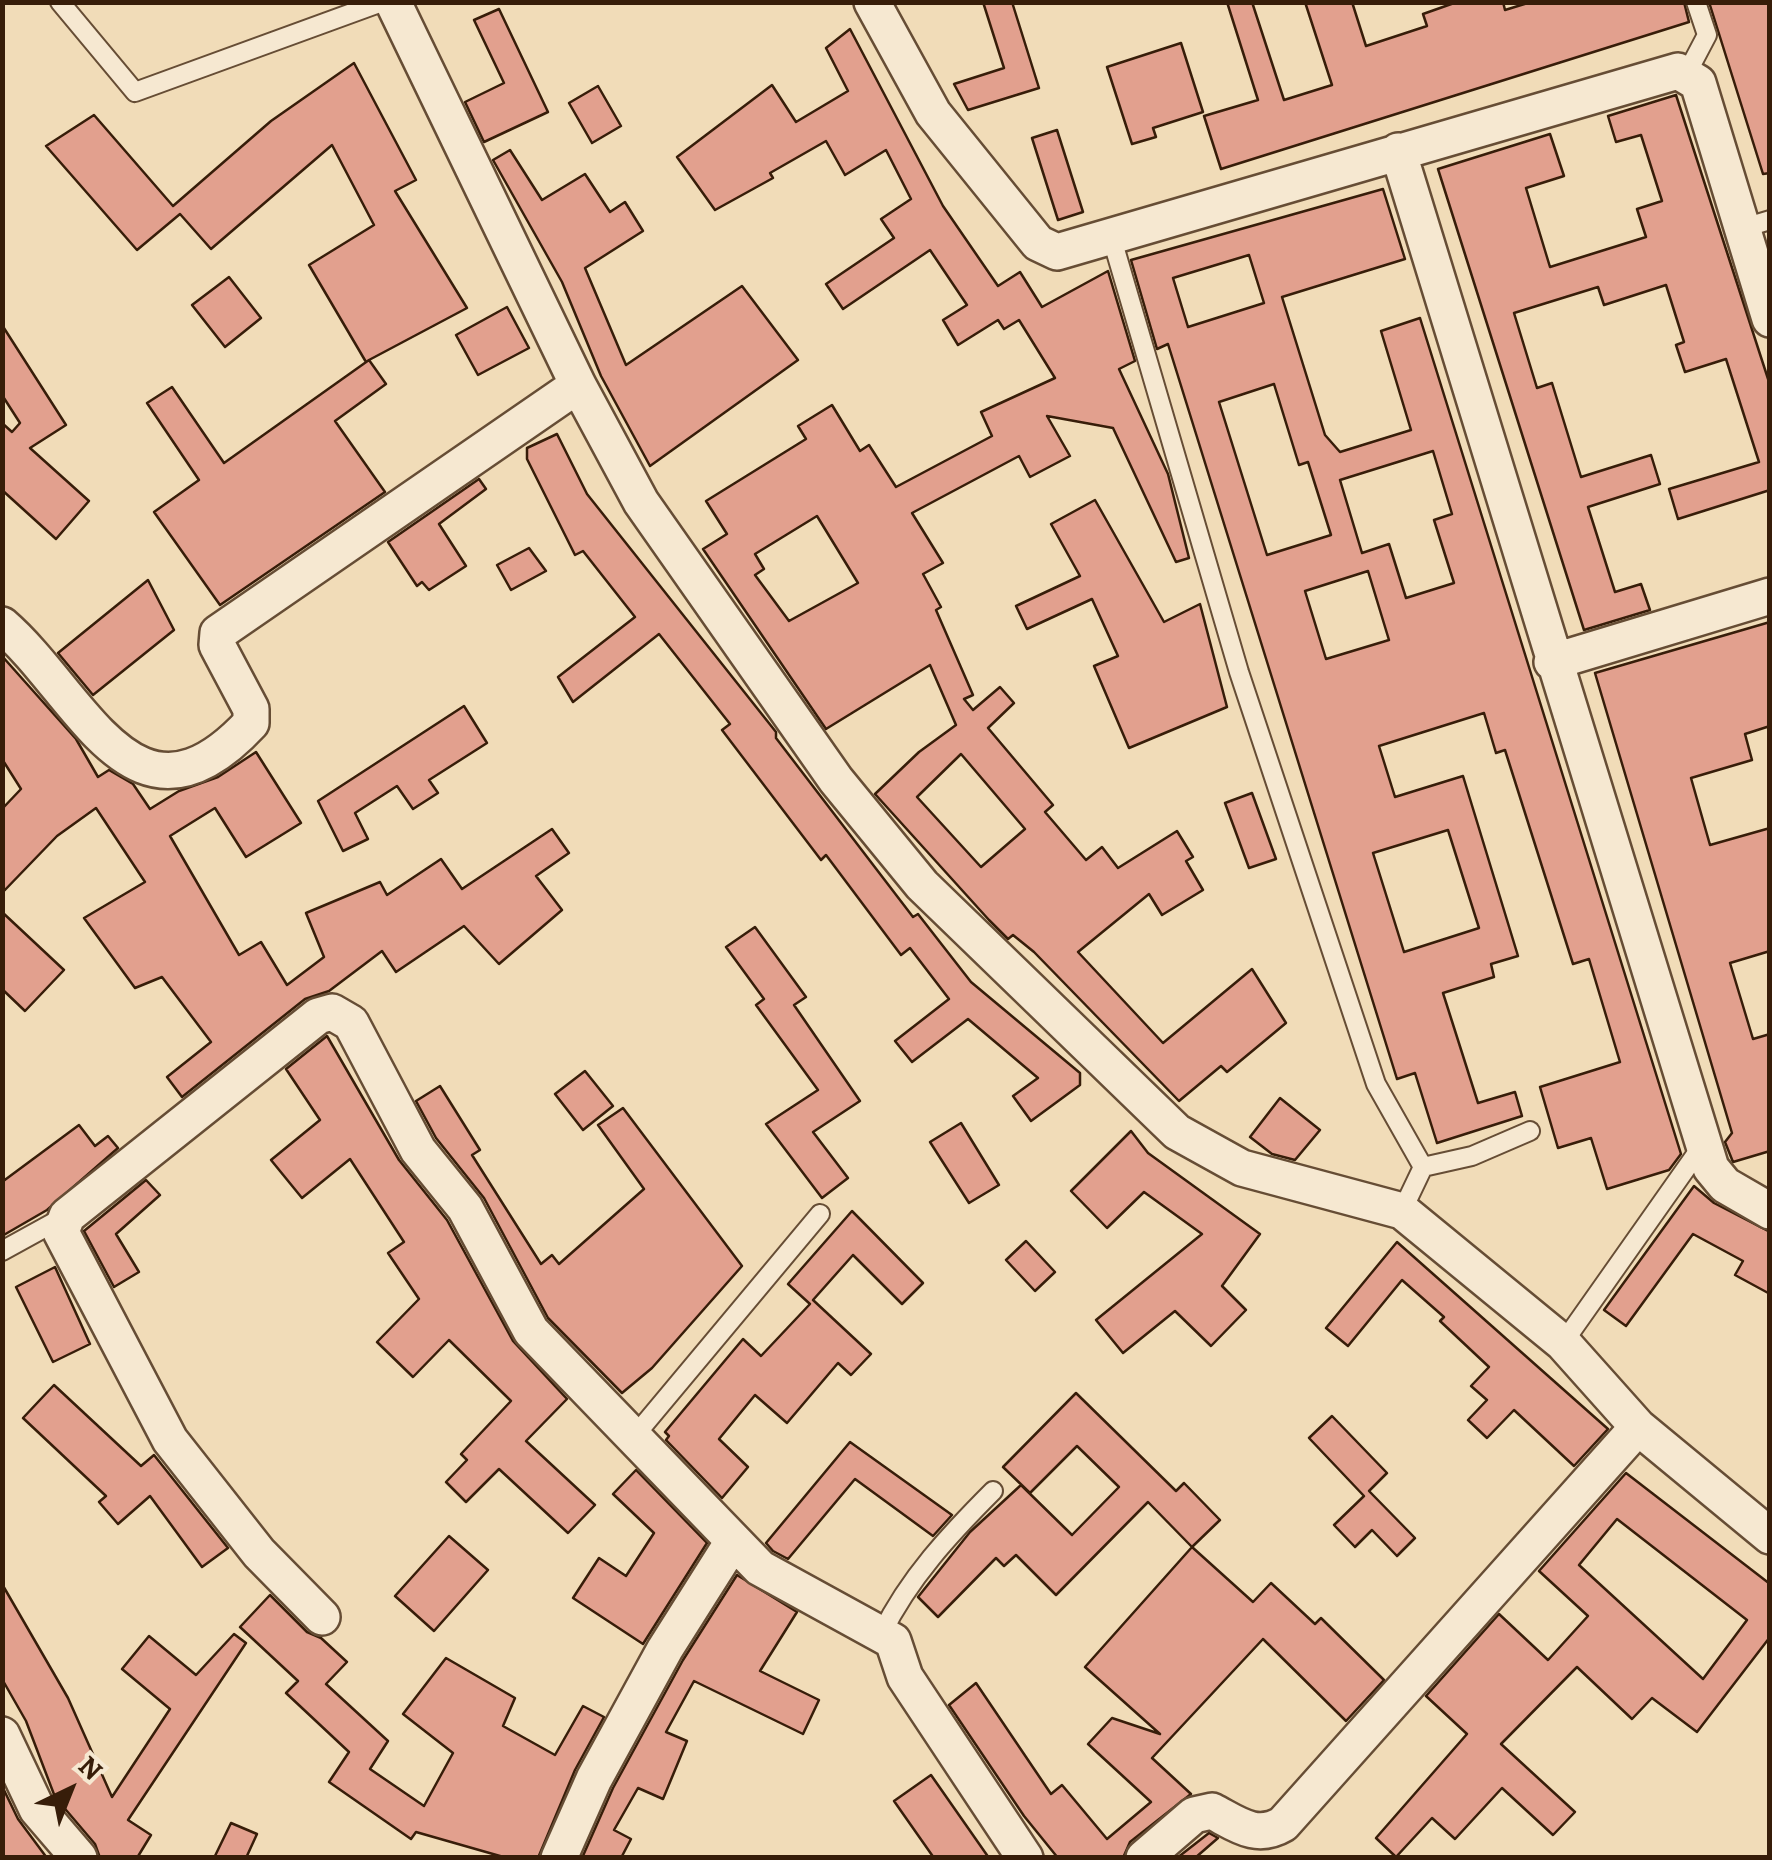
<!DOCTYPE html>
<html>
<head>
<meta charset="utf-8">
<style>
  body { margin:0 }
  #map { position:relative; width:1772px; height:1860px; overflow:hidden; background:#f1dcb8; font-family:Alegreya,serif }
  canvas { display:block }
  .frame { position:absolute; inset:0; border:5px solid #371d09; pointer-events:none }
  .north { position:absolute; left:20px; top:1740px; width:100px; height:100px; -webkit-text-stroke:8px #f6e8d1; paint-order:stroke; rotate:43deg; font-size:28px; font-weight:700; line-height:40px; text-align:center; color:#371d09 }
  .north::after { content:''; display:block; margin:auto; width:35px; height:45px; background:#371d09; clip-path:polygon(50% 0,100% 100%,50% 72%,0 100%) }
</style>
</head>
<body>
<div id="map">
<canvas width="1772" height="1860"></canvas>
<div class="frame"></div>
<div class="north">N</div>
</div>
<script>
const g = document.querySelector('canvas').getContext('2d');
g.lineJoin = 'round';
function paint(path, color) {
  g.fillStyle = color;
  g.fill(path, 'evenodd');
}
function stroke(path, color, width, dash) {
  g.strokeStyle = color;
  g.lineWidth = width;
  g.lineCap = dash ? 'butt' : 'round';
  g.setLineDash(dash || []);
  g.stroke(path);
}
const building = new Path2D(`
  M983,2H1012L1039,88L968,110L954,84L1004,68Z
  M1227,2H1252L1284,100L1332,85L1305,2H1352L1366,46L1427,26L1423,14L1457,2H1503L1505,10L1531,2H1684L1689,22L1221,169L1204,116L1258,100Z
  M1709,2H1770V173L1763,174Z
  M499,9L548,112L484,142L465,102L504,83L474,20Z
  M850,29L943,206L998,286L1020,272L1042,307L1108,271L1135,361L1119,369L1168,474L1189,558L1176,562L1113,428L1047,416L1070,456L1030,477L1019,456L912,513L943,563L923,574L941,607L936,610L973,695L964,699L973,710L1000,687L1014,703L988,728L1053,805L1045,812L1086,860L1102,847L1118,868L1177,831L1193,857L1186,861L1203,890L1162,915L1149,894L1078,952L1163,1043L1252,969L1286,1023L1227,1072L1221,1066L1179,1101L1034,952L1013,935L1008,939L989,920L875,794L919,752L956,725L930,665L826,729L703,549L727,534L706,501L806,439L798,426L832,405L860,451L869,445L896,487L992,436L981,412L1055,378L1019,320L1004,329L998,320L958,345L943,320L967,305L930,250L843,309L826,284L894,238L881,219L911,199L886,150L845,175L826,141L770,173L773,178L715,210L677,157L772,85L796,122L848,91L826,48ZM817,516L858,583L789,621L755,575L764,569L755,554ZM961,754L1025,829L981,867L917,797Z
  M1181,43L1203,112L1153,128L1156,137L1132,144L1107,67Z
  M354,63L416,180L395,191L467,308L369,360L386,384L335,421L385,492L220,605L154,512L199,480L147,403L172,387L224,463L369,360L366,362L309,265L374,225L332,145L211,249L180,214L137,250L46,146L94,115L173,206L271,121Z
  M598,86L621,126L592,143L569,103Z
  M1676,95L1770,385V490L1678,519L1669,489L1759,462L1726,359L1685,372L1676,345L1684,342L1666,285L1604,305L1598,287L1514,313L1537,388L1552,383L1581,477L1651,455L1660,484L1588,507L1615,592L1641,584L1650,610L1584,630L1438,169L1550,134L1564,176L1526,188L1550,267L1646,237L1637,209L1662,201L1641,135L1616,142L1608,116Z
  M1057,130L1083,212L1058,220L1032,138Z
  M510,150L542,200L585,174L610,212L625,202L643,231L585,268L626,365L742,286L798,360L650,466L601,376L562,282L493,160Z
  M1383,189L1405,259L1282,297L1325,435L1340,452L1411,430L1381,331L1420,318L1681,1154L1669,1170L1607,1189L1591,1138L1558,1148L1540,1087L1620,1062L1589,959L1573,964L1505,750L1496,753L1484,713L1379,746L1395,797L1463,776L1518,956L1491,964L1494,977L1443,993L1478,1103L1515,1092L1522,1116L1437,1143L1415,1073L1397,1079L1168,344L1157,349L1131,260ZM1249,255L1264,303L1188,327L1173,278ZM1274,384L1299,465L1308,462L1331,535L1267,555L1219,402ZM1433,451L1452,514L1434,520L1454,583L1406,598L1389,544L1362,553L1340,480ZM1368,571L1389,640L1326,659L1305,591ZM1448,830L1479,928L1404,952L1373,853Z
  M229,277L261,318L225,347L192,305Z
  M507,307L529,348L478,375L456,335Z
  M2,325L66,425L30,448L89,501L56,539L2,490V423L12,432L20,423L2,395Z
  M557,434L587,494L776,732V738L913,917L918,914L971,982L1080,1073V1085L1031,1121L1013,1096L1038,1078L968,1019L912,1062L895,1041L949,999L910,948L901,955L826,855L821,860L722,730L730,724L659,634L573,702L558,677L635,617L583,551L575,555L527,459V448Z
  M479,479L486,489L439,524L466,566L429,590L422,582L417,586L388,542Z
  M1095,500L1164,622L1200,604L1227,707L1129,748L1094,666L1118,656L1092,599L1027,629L1016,606L1080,576L1051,524Z
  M529,548L546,571L511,590L497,565Z
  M148,580L174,630L93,695L58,653Z
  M1770,622V726L1745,734L1752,760L1691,778L1710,845L1770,828V951L1730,963L1753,1039L1770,1034V1151L1733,1162L1725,1142L1732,1133L1595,673Z
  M2,656L76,739L98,777L109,770L133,784L150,809L179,791L218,777L256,752L301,823L246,857L215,808L170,836L239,955L261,942L287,985L324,957L306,913L380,882L387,895L441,859L462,889L552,829L569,853L536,876L562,910L499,964L464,926L396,972L382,951L329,991L305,999L182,1097L167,1077L211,1042L162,977L135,988L84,918L145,882L96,808L57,836L2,893V809L21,789L2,759Z
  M464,706L487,743L429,780L438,793L413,809L397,786L355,813L368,839L343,851L318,801Z
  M1252,793L1276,859L1249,868L1225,803Z
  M2,912L64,970L25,1011L2,989Z
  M755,927L806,997L794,1005L860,1101L813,1132L848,1178L822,1198L766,1124L818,1090L756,1005L764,999L726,947Z
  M327,1036L399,1160L447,1220L513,1341L567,1399L526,1441L595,1505L568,1533L499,1469L466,1502L446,1482L467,1460L461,1454L511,1401L449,1340L413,1377L377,1342L419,1299L388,1253L404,1242L350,1159L302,1198L271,1160L320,1120L286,1069Z
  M585,1071L613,1106L583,1130L555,1094Z
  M440,1086L480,1150L472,1155L541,1264L552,1255L559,1264L644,1189L598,1125L623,1108L742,1266L652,1368L622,1393L548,1318L484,1198L436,1138L416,1101Z
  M1280,1098L1320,1130L1295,1160L1272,1154L1250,1137Z
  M961,1123L999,1185L969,1203L930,1142Z
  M79,1125L95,1146L108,1136L118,1148L47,1210L2,1236V1182Z
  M1131,1131L1148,1153L1260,1234L1222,1286L1246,1310L1211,1346L1175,1311L1123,1353L1096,1320L1202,1234L1144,1192L1107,1228L1071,1191Z
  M146,1180L160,1195L116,1234L139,1272L114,1287L84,1231Z
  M1694,1186L1714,1203L1770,1232V1294L1735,1275L1743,1261L1693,1234L1626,1326L1604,1310Z
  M852,1211L923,1283L902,1304L853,1255L813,1300L871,1354L851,1375L838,1363L787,1423L755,1395L719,1439L748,1467L722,1498L666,1440L669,1436L665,1432L743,1339L761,1356L810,1304L788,1284Z
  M1026,1241L1055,1272L1035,1291L1006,1260Z
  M1397,1242L1608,1429L1574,1466L1514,1410L1487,1438L1468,1420L1487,1400L1471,1386L1489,1367L1440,1321L1444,1317L1402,1280L1348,1346L1326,1328Z
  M55,1267L90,1344L53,1362L16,1287Z
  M54,1385L141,1466L154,1455L228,1548L202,1567L150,1496L118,1524L99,1502L106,1496L23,1418Z
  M1076,1393L1176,1491L1184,1483L1220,1520L1192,1547L1148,1502L1056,1595L1016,1555L1004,1566L996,1558L938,1617L918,1597L970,1532L1021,1485L1072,1535L1119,1487L1077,1446L1030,1493L1003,1467Z
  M1332,1416L1387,1473L1369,1491L1415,1538L1397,1556L1372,1530L1355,1547L1334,1525L1364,1496L1309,1438Z
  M850,1442L952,1515L933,1536L855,1479L788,1559L773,1551L766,1543Z
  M636,1470L707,1543L643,1644L573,1598L599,1558L626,1576L654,1533L613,1494Z
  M1626,1473L1770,1584V1637L1697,1732L1652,1698L1632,1719L1577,1667L1501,1744L1575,1812L1553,1835L1502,1788L1455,1839L1432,1818L1396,1857L1376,1838L1467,1734L1426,1696L1499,1614L1548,1660L1588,1616L1539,1571ZM1617,1519L1747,1620L1703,1679L1579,1565Z
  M449,1536L488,1570L434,1631L395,1596Z
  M1192,1547L1253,1602L1271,1583L1315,1624L1321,1618L1384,1680L1346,1721L1263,1639L1152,1758L1191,1794L1130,1842L1123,1858H1058L1024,1816L949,1705L976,1683L1051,1794L1062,1785L1107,1839L1151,1802L1088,1744L1112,1718L1160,1734L1085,1667Z
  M737,1575L797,1612L760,1671L819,1700L803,1734L694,1681L666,1732L687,1741L663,1799L638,1788L614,1830L631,1839L621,1858H582L613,1788L683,1660Z
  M2,1584L68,1698L112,1797L170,1709L122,1669L149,1636L196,1675L234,1634L246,1643L128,1820L151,1835L137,1858H100L95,1844L55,1797L26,1721L2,1679Z
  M270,1595L307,1632L321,1638L347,1662L326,1684L388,1741L370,1769L424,1806L453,1753L403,1714L446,1658L515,1698L503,1726L555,1755L583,1706L604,1717L575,1770L538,1858H507L416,1832L411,1839L329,1782L349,1752L286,1693L298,1681L240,1627Z
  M931,1775L989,1858H934L894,1801Z
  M2,1786L18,1819L47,1858H2Z
  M231,1823L257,1834L246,1858H214Z
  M1209,1833L1218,1838L1195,1858H1177Z`);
paint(building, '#e2a08e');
stroke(building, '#371d09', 2.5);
const lane = new Path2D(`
  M60,2L135,92L382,2
  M1687,73L1707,35L1696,2
  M1740,229L1770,220
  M1112,239L1239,672L1376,1084L1423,1167L1402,1211
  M1423,1167L1472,1156L1530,1131
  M2,1251L62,1218
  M1563,1343L1704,1143
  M632,1439L820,1214
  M882,1633C909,1578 950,1534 993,1491`);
const street = new Path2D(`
  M393,2L578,385L641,502L836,780L922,885L1177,1132L1242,1168L1402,1211L1563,1343L1638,1427L1770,1536
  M872,2L933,113L1038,243L1057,252L1678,71L1698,83L1770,319
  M1398,151L1711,1168L1725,1185L1770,1211
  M2,625C83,695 135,848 251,723V709L217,645L218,633L578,385
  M1552,662L1770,596
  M322,1617L259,1553L170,1440L61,1232L67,1216L318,1016L332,1012L351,1023L418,1150L465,1208L531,1331L760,1568L893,1641L905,1677L1025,1858
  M2,1735L37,1809L79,1858
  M559,1858L594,1779L665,1649L732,1543
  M1144,1858L1194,1815L1212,1811C1237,1824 1256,1840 1283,1824L1638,1427`);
stroke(lane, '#664d35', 22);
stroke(street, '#664d35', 40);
stroke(lane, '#f6e8d1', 18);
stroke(street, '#f6e8d1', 35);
</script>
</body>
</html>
